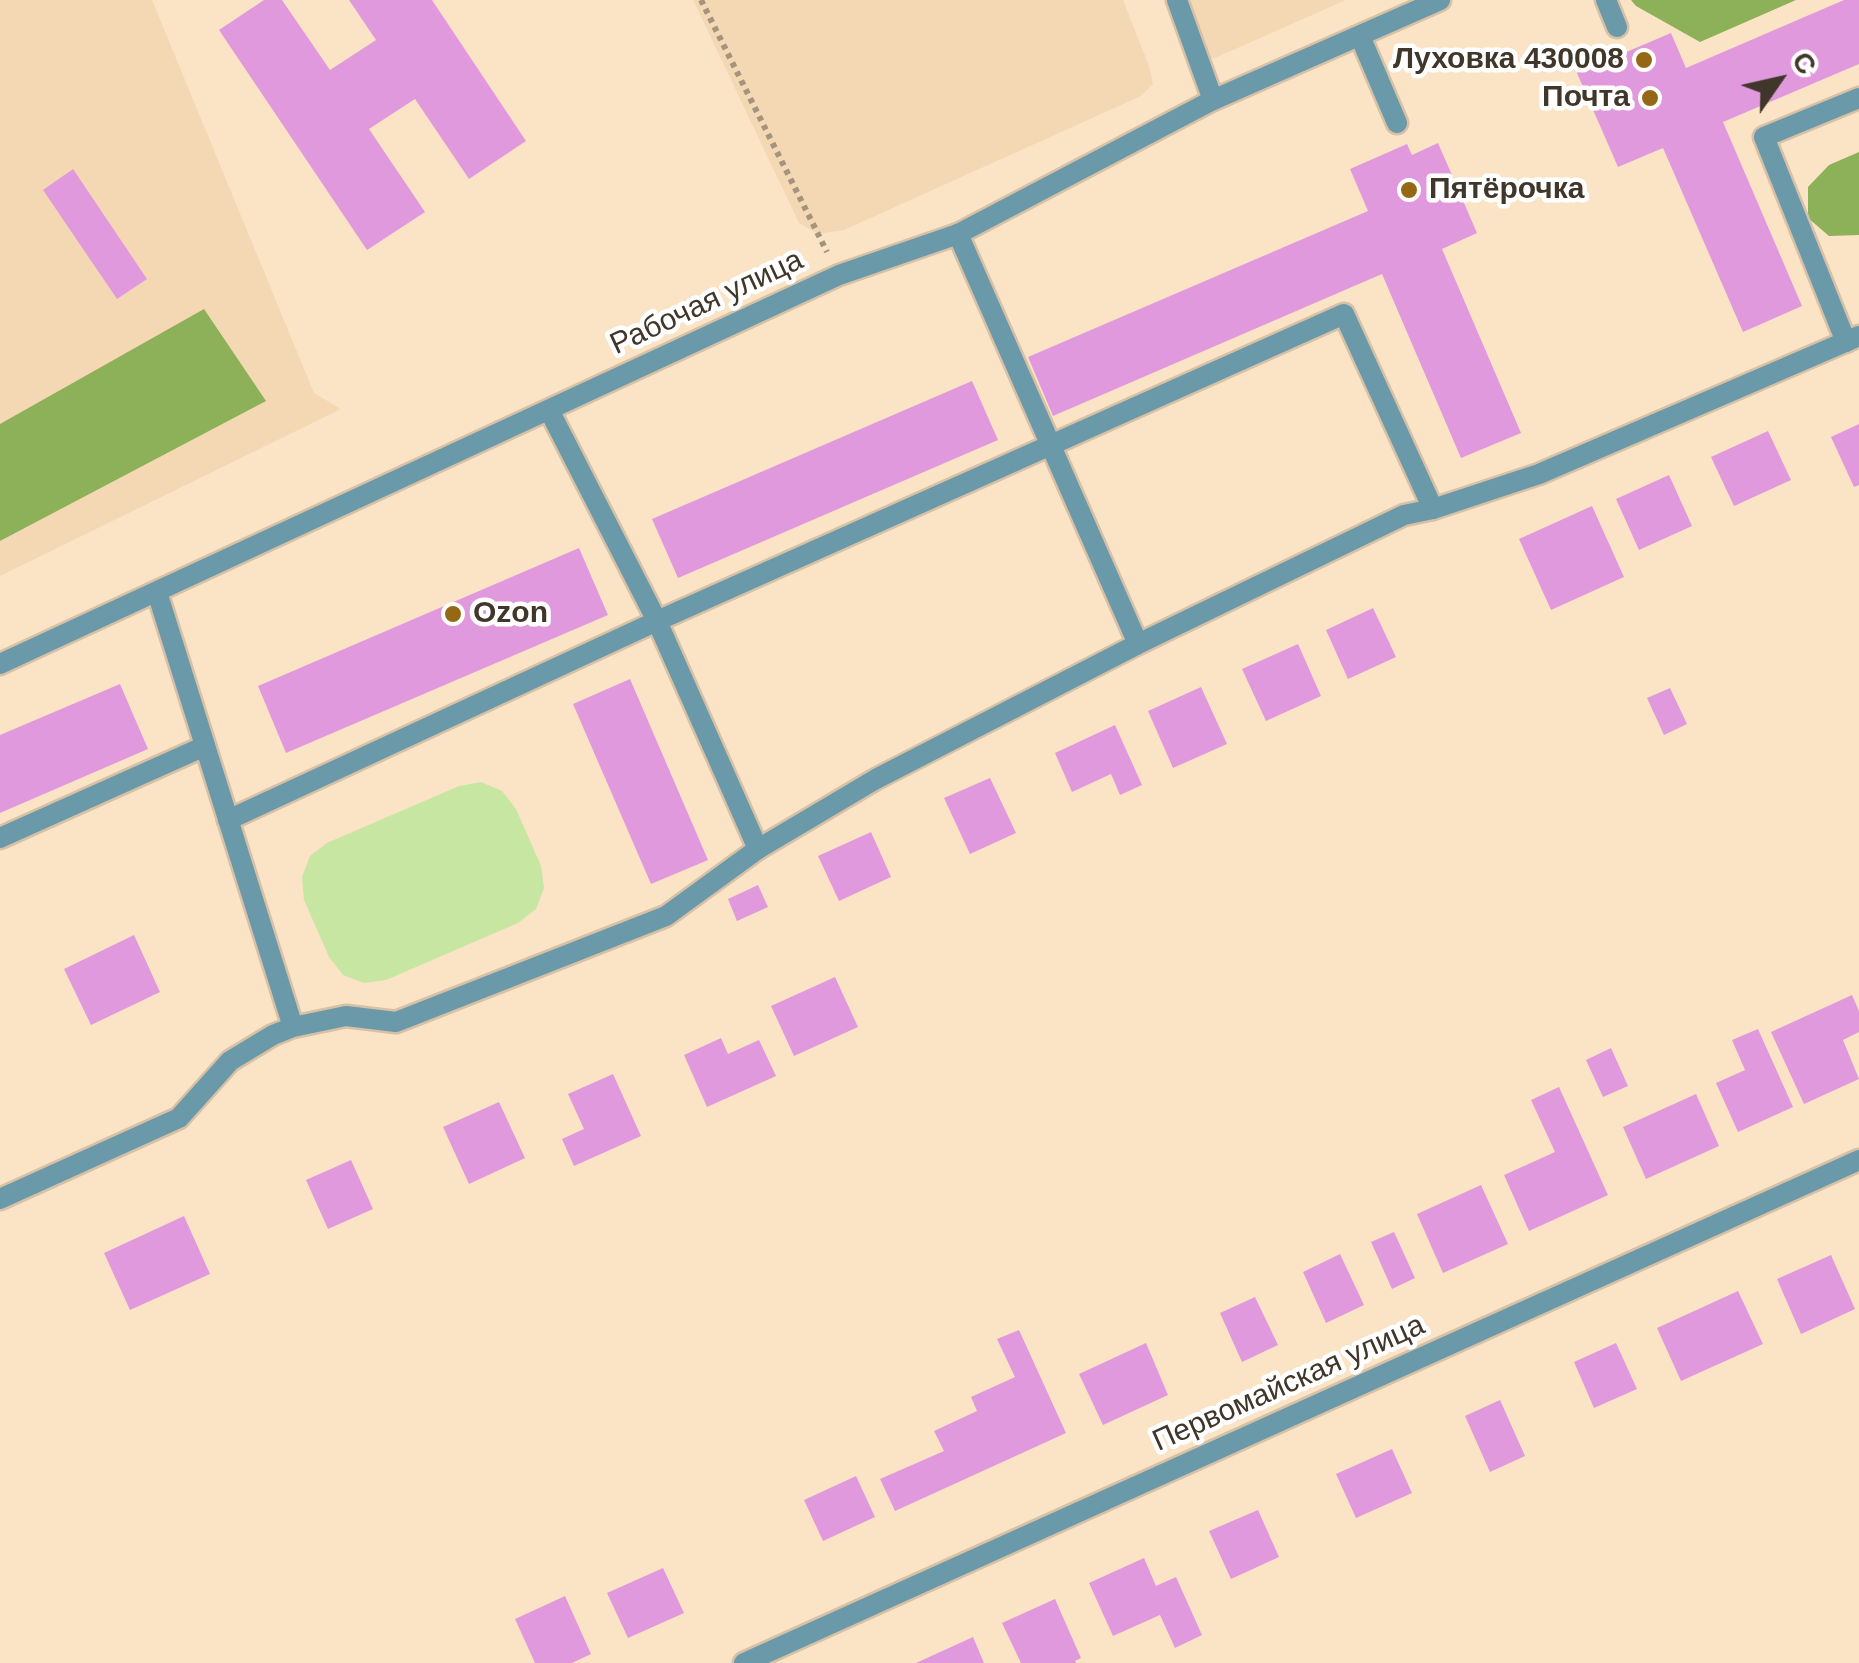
<!DOCTYPE html>
<html>
<head>
<meta charset="utf-8">
<style>
  body { margin:0 }
  #map { position:relative; width:1859px; height:1663px; overflow:hidden; background:#fbe3c5; font-family:Helvetica,sans-serif }
  canvas { display:block }
  .north { position:absolute; left:1729px; top:30px; width:100px; height:100px; -webkit-text-stroke:8px #fff; paint-order:stroke; rotate:56deg; font-size:28px; font-weight:700; line-height:40px; text-align:center; color:#40362a }
  .north::after { content:''; display:block; margin:auto; width:35px; height:45px; background:#40362a; clip-path:polygon(50% 0,100% 100%,50% 72%,0 100%) }
</style>
</head>
<body>
<div id="map">
<canvas width="1859" height="1663"></canvas>
<div class="north">С</div>
</div>
<script>
const g = document.querySelector('canvas').getContext('2d');
g.lineJoin = 'round';
function paint(path, color) {
  g.fillStyle = color;
  g.fill(path, 'evenodd');
}
function stroke(path, color, width, dash) {
  g.strokeStyle = color;
  g.lineWidth = width;
  g.lineCap = dash ? 'butt' : 'round';
  g.setLineDash(dash || []);
  g.stroke(path);
}
function write(font, color, halo, rows, align = 'center') {
  g.font = font + ' Helvetica,sans-serif';
  g.lineWidth = 9;
  g.setLineDash([]);
  g.textBaseline = 'middle';
  g.strokeStyle = halo;
  g.fillStyle = color;
  for (const [text, x, y, turn = 0] of rows) {
    g.save();
    g.translate(x, y);
    g.rotate((+turn || 0) * Math.PI / 180);
    g.textAlign = isNaN(turn) ? turn : align;
    if (halo) g.strokeText(text, 0, 0);
    g.fillText(text, 0, 0);
    g.restore();
  }
}
paint(new Path2D(`
  M0,0H152L314,393L341,409L0,576Z
  M693,0H1123L1149,66L1153,84L1141,96L844,230L818,234L799,223Z
  M1167,0H1346L1215,58L1198,56L1182,43Z`), '#f4d8b4');
paint(new Path2D(`
  M481,782L502,791L516,809L541,866L544,888L536,909L518,923L386,980L364,983L343,975L329,957L304,900L302,877L310,856L327,843L459,786Z`), '#c7e6a2');
paint(new Path2D(`
  M1631,0H1796L1700,42L1636,6Z
  M1859,152V235L1829,236L1808,218V187L1829,165Z
  M204,309L266,401L0,541V424Z`), '#8cb158');
paint(new Path2D(`
  M264,0H282L330,70L376,40L349,0H432L526,141L469,179L415,99L369,129L425,212L367,250L219,30Z
  M1844,0H1859V64L1723,122L1802,306L1743,332L1663,148L1618,167L1577,73L1671,33L1686,68Z
  M1438,143L1477,233L1442,249L1521,433L1461,458L1382,274L1053,416L1028,357L1368,211L1350,169L1407,144L1412,155Z
  M73,169L147,279L117,299L43,190Z
  M972,381L998,440L678,578L652,519Z
  M1859,424V485L1854,487L1831,437Z
  M1768,431L1791,480L1734,506L1711,457Z
  M1669,475L1692,526L1639,550L1616,499Z
  M1592,506L1624,577L1551,610L1519,539Z
  M579,548L608,615L286,753L258,686Z
  M1373,608L1396,657L1348,679L1326,630Z
  M1298,644L1321,696L1266,721L1242,669Z
  M630,679L708,860L651,884L573,704Z
  M120,684L148,749L0,813V735Z
  M1201,687L1227,744L1173,768L1148,711Z
  M1670,688L1687,724L1664,735L1647,698Z
  M1115,725L1142,785L1120,795L1111,774L1072,792L1055,753Z
  M990,778L1016,833L970,854L944,798Z
  M871,832L891,877L839,901L818,856Z
  M758,885L768,907L737,921L728,899Z
  M134,935L160,992L91,1025L64,969Z
  M835,977L858,1027L794,1056L771,1006Z
  M1852,995L1859,1011V1032L1843,1040L1859,1079L1804,1104L1771,1032Z
  M1758,1029L1793,1107L1738,1132L1716,1083L1745,1070L1732,1040Z
  M721,1038L728,1054L759,1040L776,1076L707,1107L684,1055Z
  M1611,1048L1628,1086L1603,1097L1586,1060Z
  M613,1074L641,1136L574,1166L562,1139L584,1129L568,1094Z
  M1559,1087L1608,1195L1529,1231L1504,1175L1555,1152L1531,1100Z
  M1696,1094L1719,1146L1646,1179L1623,1127Z
  M499,1102L525,1158L469,1184L443,1127Z
  M351,1160L373,1209L328,1229L306,1180Z
  M1481,1185L1508,1244L1443,1273L1417,1214Z
  M184,1216L210,1274L130,1310L104,1253Z
  M1394,1232L1415,1278L1392,1289L1371,1242Z
  M1340,1254L1364,1305L1326,1323L1303,1272Z
  M1831,1255L1855,1309L1801,1334L1777,1279Z
  M1738,1291L1763,1344L1681,1381L1657,1328Z
  M1255,1297L1278,1345L1242,1362L1220,1313Z
  M1019,1330L1066,1433L895,1511L880,1479L944,1451L934,1431L977,1411L971,1397L1015,1377L997,1339Z
  M1146,1343L1168,1395L1103,1425L1079,1374Z
  M1616,1343L1637,1389L1594,1408L1574,1362Z
  M1500,1400L1525,1456L1490,1472L1465,1416Z
  M1392,1449L1412,1493L1356,1518L1336,1474Z
  M856,1476L875,1517L823,1541L804,1500Z
  M1258,1510L1279,1557L1231,1579L1209,1531Z
  M1144,1558L1156,1586L1176,1577L1202,1635L1175,1648L1160,1615L1113,1636L1089,1583Z
  M663,1568L684,1613L628,1638L607,1593Z
  M565,1596L591,1654L572,1663H535L515,1619Z
  M1055,1599L1081,1658L1075,1661L1076,1663H1021L1002,1623Z
  M973,1637L984,1663H916Z`), '#e199de');
const service = new Path2D(`
  M1606,0L1617,27
  M1360,36L1397,123
  M1846,342L1764,137L1859,98
  M549,410L657,621L758,849
  M228,820L657,621L1344,314L1433,509
  M0,838L205,746`);
const minor = new Path2D(`
  M1177,0L1213,100
  M958,234L1138,644
  M157,592L293,1027
  M0,1199L179,1118L230,1061L273,1035L293,1027L346,1016L396,1022L666,916L758,849L876,779L1138,644L1404,515L1433,509L1539,474L1859,336
  M744,1663L1859,1160`);
const tertiary = new Path2D(`
  M0,664L839,275L958,234L1213,100L1440,0`);
stroke(service, '#d6c0a6', 25);
stroke(minor, '#d6c0a6', 25);
stroke(tertiary, '#d6c0a6', 25);
stroke(new Path2D(`
  M701,0L827,252`), '#a4937d', 6, [5, 5]);
stroke(service, '#6a99a9', 20);
stroke(minor, '#6a99a9', 20);
stroke(tertiary, '#6a99a9', 20);
for (const [x, y, r, color] of [
  [1644,60,10,"#956816"],
  [1650,98,10,"#956816"],
  [1409,190,10,"#956816"],
  [453,614,10,"#956816"]
]) {
  const dot = new Path2D();
  dot.arc(x, y, r, 0, 2 * Math.PI);
  g.fillStyle = color;
  g.fill(dot);
  stroke(dot, '#fff', 4);
}
write('bold 30px', '#40362a', '#fff', [
  ["Луховка 430008",1624,60],
  ["Почта",1630,98],
  ["Пятёрочка",1429,190,"left"],
  ["Ozon",473,614,"left"]
], 'right');
write('30px', '#40362a', '#fff', [
  ["Рабочая улица",707,303,-25],
  ["Первомайская улица",1289,1384,-24]
]);
</script>
</body>
</html>
